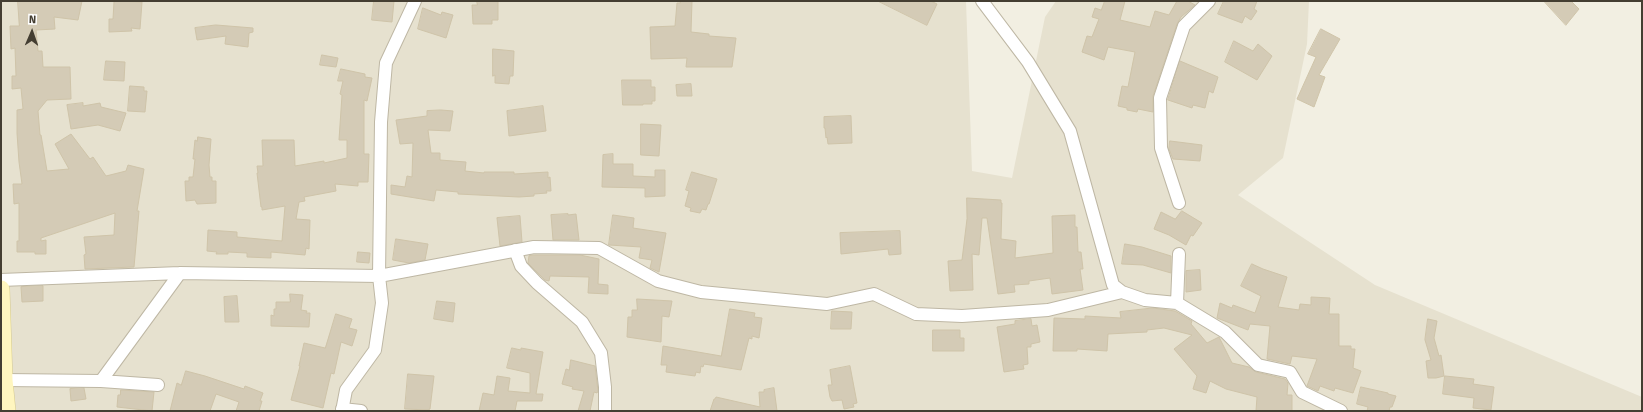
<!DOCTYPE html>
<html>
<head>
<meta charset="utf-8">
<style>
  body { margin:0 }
  #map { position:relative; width:1643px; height:412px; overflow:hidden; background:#f2efe2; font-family:"Fira Sans",sans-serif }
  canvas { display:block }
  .frame { position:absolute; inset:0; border:2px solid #443e32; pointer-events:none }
  .north { position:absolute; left:12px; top:12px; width:40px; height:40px; -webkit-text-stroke:3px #fff; paint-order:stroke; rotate:2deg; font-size:11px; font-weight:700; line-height:16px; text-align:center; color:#443e32 }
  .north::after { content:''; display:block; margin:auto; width:14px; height:18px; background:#443e32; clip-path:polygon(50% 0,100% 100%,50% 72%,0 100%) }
</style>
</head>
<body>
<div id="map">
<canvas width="1643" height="412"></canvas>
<div class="frame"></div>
<div class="north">N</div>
</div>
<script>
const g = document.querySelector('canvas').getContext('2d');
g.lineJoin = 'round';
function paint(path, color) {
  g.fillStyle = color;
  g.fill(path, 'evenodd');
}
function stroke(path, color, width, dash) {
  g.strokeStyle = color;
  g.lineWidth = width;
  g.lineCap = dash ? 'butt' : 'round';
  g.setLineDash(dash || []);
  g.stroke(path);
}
paint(new Path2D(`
  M1,1H966L972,171L1012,178L1045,17L1056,1H1309L1307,44L1283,158L1238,195L1375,285L1642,397V411H1Z`), '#e6e1cf');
const building = new Path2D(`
  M18,1H82L78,20L54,17L55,29L36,30L38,51H42L43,67H70L71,99L47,100L38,111L40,135H41L47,171L69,169L55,144L71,134L90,159L93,157L106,176L126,171L128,165L144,169L137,211H139L134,267L85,269L84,255L86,254L84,237L114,235L115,213L41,238V241L46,240V254H35V252H17V241H19V203L14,204L13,184H22L19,162L17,133V110L23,109L21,88L12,89V76H16L15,48L11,49L10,26H19Z
  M116,1L142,2L140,29L131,28L132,31L109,32V19H113L114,2Z
  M374,1H394L392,22L372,20Z
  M477,1H498V20H492V24H473L472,5H477Z
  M680,1H692L691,32L709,34V36L736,38L732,67H686L687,58L651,59L650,27L675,26L677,3H680Z
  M878,1H931L937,4L927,25Z
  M1105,1H1125L1120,20L1150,27L1155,11L1169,15L1177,1H1188L1195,5L1181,17L1177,24L1153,96V112L1138,109L1137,112L1127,110V108L1118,106L1122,86L1128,87L1135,52L1108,47L1104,60L1082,52L1087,36L1092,37L1099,19L1092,17L1095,8L1101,10Z
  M1224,1H1257L1254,9L1257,11L1251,20L1245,16L1242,23L1218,14Z
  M1544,1H1571L1579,9L1566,25Z
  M423,8L441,15L442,12L453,15L446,38L418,29Z
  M216,25L253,28V32L249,33L248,47L225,44L226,36L197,40L195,28Z
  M1321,29L1340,39L1319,75L1325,77L1314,107L1297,99L1316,57L1308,54Z
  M1234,41L1253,51L1258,44L1272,56L1257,80L1225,62Z
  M493,49L514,51L513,76H510L509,84L495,83V75L493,76Z
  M322,55L338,58L336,67L320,65Z
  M106,61L125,62L124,81L104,80Z
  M1180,61L1218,77L1213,93L1209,91L1205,108L1193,105L1192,108L1168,100Z
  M341,69L365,74V77L372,78L367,101L364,100V154H369L368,182H358V186L335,184L336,191L304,197L305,201L299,202L296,219L310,220L309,249L306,248L305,255L271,252V258L247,257V253L228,252V254H216L217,252L207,251L208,230L237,232V237L282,241L285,206L262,210V207H261L257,173H258L257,166H263L262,140H294L295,166L324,161V163L347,158V140H339L342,95L340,94L343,81H338Z
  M622,80H651V87H655V101H652V104H643V105H623Z
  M691,84L692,96H677L676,85Z
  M130,86L144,87V91H147L145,112L128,111Z
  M83,103V106L100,103L101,107L126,113L120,131L98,125L71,129L67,105Z
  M543,106L546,131L509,136L507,111Z
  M441,110L453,111L450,131L428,130L431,153H440V160L466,162L465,171L484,173V172H514V174L548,172V178L550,177L551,191H546L547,193L534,194V196L519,197L458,194V192L436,190L434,201L391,194V185L405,187L407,176L412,177L413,143L400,144L396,120L427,116V111Z
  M851,116L852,143L828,144L827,137L826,138L825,128H824V117Z
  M641,124L661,125L659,156L641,155Z
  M198,137L211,139L209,165L210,177H212V181H216V203L197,204L195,200L186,201L185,181H189V177H193L195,159H193L195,140L197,141Z
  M1170,141L1202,145L1200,161L1173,159L1169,149Z
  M613,154V164H633V176L655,177V170H665V196L645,197V188L602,187L603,155Z
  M692,172L717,179L709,204H708L706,210L702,209L700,213L690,211L691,208L685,206L689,191L686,190Z
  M967,198L1001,200V203H1002L1001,239L1016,241L1015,258L1053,253L1052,216L1075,215V227H1077L1078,252H1081L1083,269H1080L1083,290L1052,294L1050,278L1029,281V284L1014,285L1015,292L998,294L987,218H982L979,255L972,254L973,290L950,291L948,261L962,260L967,219Z
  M1182,211L1202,223L1193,236L1191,235L1186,245L1169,235L1154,229L1161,212L1175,219Z
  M568,214V215L576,214L579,240H553L551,215Z
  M613,215L634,218L633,228L666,233L659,272L650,268L652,260L639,258L641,247L609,245Z
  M520,216L522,242L500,246L497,218Z
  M900,231L901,254L889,255L888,249L841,254L840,233Z
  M396,239L428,244L425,260L409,263L393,260Z
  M1125,244L1142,247L1171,256V273L1143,265L1122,264Z
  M358,252L370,253L369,263L357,262Z
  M535,255H580L599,259L598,284L608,285V294L588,293L589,277L550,276L549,281L545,280L528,263L529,256Z
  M1252,264L1263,269L1287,277L1278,307L1299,310L1300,304L1311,305V297L1330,298L1329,314H1339V346H1351V349H1355L1353,368L1361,371L1353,393L1335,388L1334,391L1320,386L1318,391L1307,386L1317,359L1292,356L1290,364L1267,359L1270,326L1250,324L1248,330L1217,318L1220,303L1232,308L1233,305L1255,313L1261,296L1241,286Z
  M1200,270L1201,290L1186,292V271Z
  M43,286V301L22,302L21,287Z
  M290,294L303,295L301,310L307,311L306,313H310L309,327L271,326V315L274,316V309H276V302H290Z
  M237,296L239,322H225L224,297Z
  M637,299L672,301L669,317L662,316L661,342L627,337L628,317H632V310H637Z
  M437,301L455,303L453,322L434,319Z
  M1153,308L1175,311L1192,321L1191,324L1207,343L1219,337L1232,363L1249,367L1256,372L1285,379L1288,383L1287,395H1292V411H1256L1257,397L1226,389L1210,381L1206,393L1193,389L1197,376L1174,349L1192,335L1164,328L1147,330V332L1108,334L1107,351L1077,349V351H1053L1054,318L1085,319V316L1121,318L1120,312Z
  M730,309L755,313L754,317L762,318L759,338L752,336V339L749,338L741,370L704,364L703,367L701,366L700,373L696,372L695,376L666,372L667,365H661L663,346L721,356Z
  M832,311L852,312L851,329H831Z
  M336,314L352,319L349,328L357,330L352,346L341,342L334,374L331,373L323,408L291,400L300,366H299L304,343L325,348Z
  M1031,319L1032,326L1037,325L1040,342L1031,344V347H1027L1028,364L1023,365L1024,369L1004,372L997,327L1015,324V321Z
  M1428,319L1437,321L1434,338L1439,356L1441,355L1444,376L1436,378H1428L1426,361L1431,360L1425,340Z
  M933,330H960V338H964V351H933Z
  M512,348L521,350V348L543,352L536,394H543L542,401H517L515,411H479L483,393L494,395L497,376L510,378L508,391L530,393V373L507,368Z
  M571,360L595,366L598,391L597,393L594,392L590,411H578L584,391L572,389L573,387L562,384L566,369L569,370Z
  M850,366L857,403L853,404L854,407L844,409L842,400L832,401L830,397L828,385H832L830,370Z
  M186,371L205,376L244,389L245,386L263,393L260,401H262L259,411H236L239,402L216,394L210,411H170L177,383L181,385Z
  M408,374L434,376L430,409L428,410L405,409Z
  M1445,376L1474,379L1473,384L1494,387L1491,410L1473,408L1474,398L1443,394Z
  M1361,387L1388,393V394L1396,396L1392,407H1390L1389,411H1367L1368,407L1357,404Z
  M84,388L86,399L71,401L70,389Z
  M774,388L777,411H710L714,399H715L716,397L760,407L759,392H764V390Z
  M121,390L154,392L152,411L117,407L118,395H120Z`);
paint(building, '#d4cbb6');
stroke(building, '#cfc4a9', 1);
const street = new Path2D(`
  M982,1L1028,62L1070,131L1113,285L1122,292L1145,300L1177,303L1225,332L1258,365L1290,372L1302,392L1341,411
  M1179,203L1161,148L1160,98L1184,26L1209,1
  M515,250L521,266L537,283L582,322L601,353L605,387V411
  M1,280L180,273L379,276L534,247L599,248L658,281L701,292L827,304L874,294L916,314L962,316L1048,310L1122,292
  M1177,303L1179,254
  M4,380L101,381L180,273
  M101,381L158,385
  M342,409L361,411
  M342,411L346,390L375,350L382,303L379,276L381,122L386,63L415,1`);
const secondary = new Path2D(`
  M1,289L4,380L7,411`);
stroke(street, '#beb7a4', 14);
stroke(secondary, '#d5ca8e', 18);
stroke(street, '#fff', 12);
stroke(secondary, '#fff6bf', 17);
</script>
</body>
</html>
